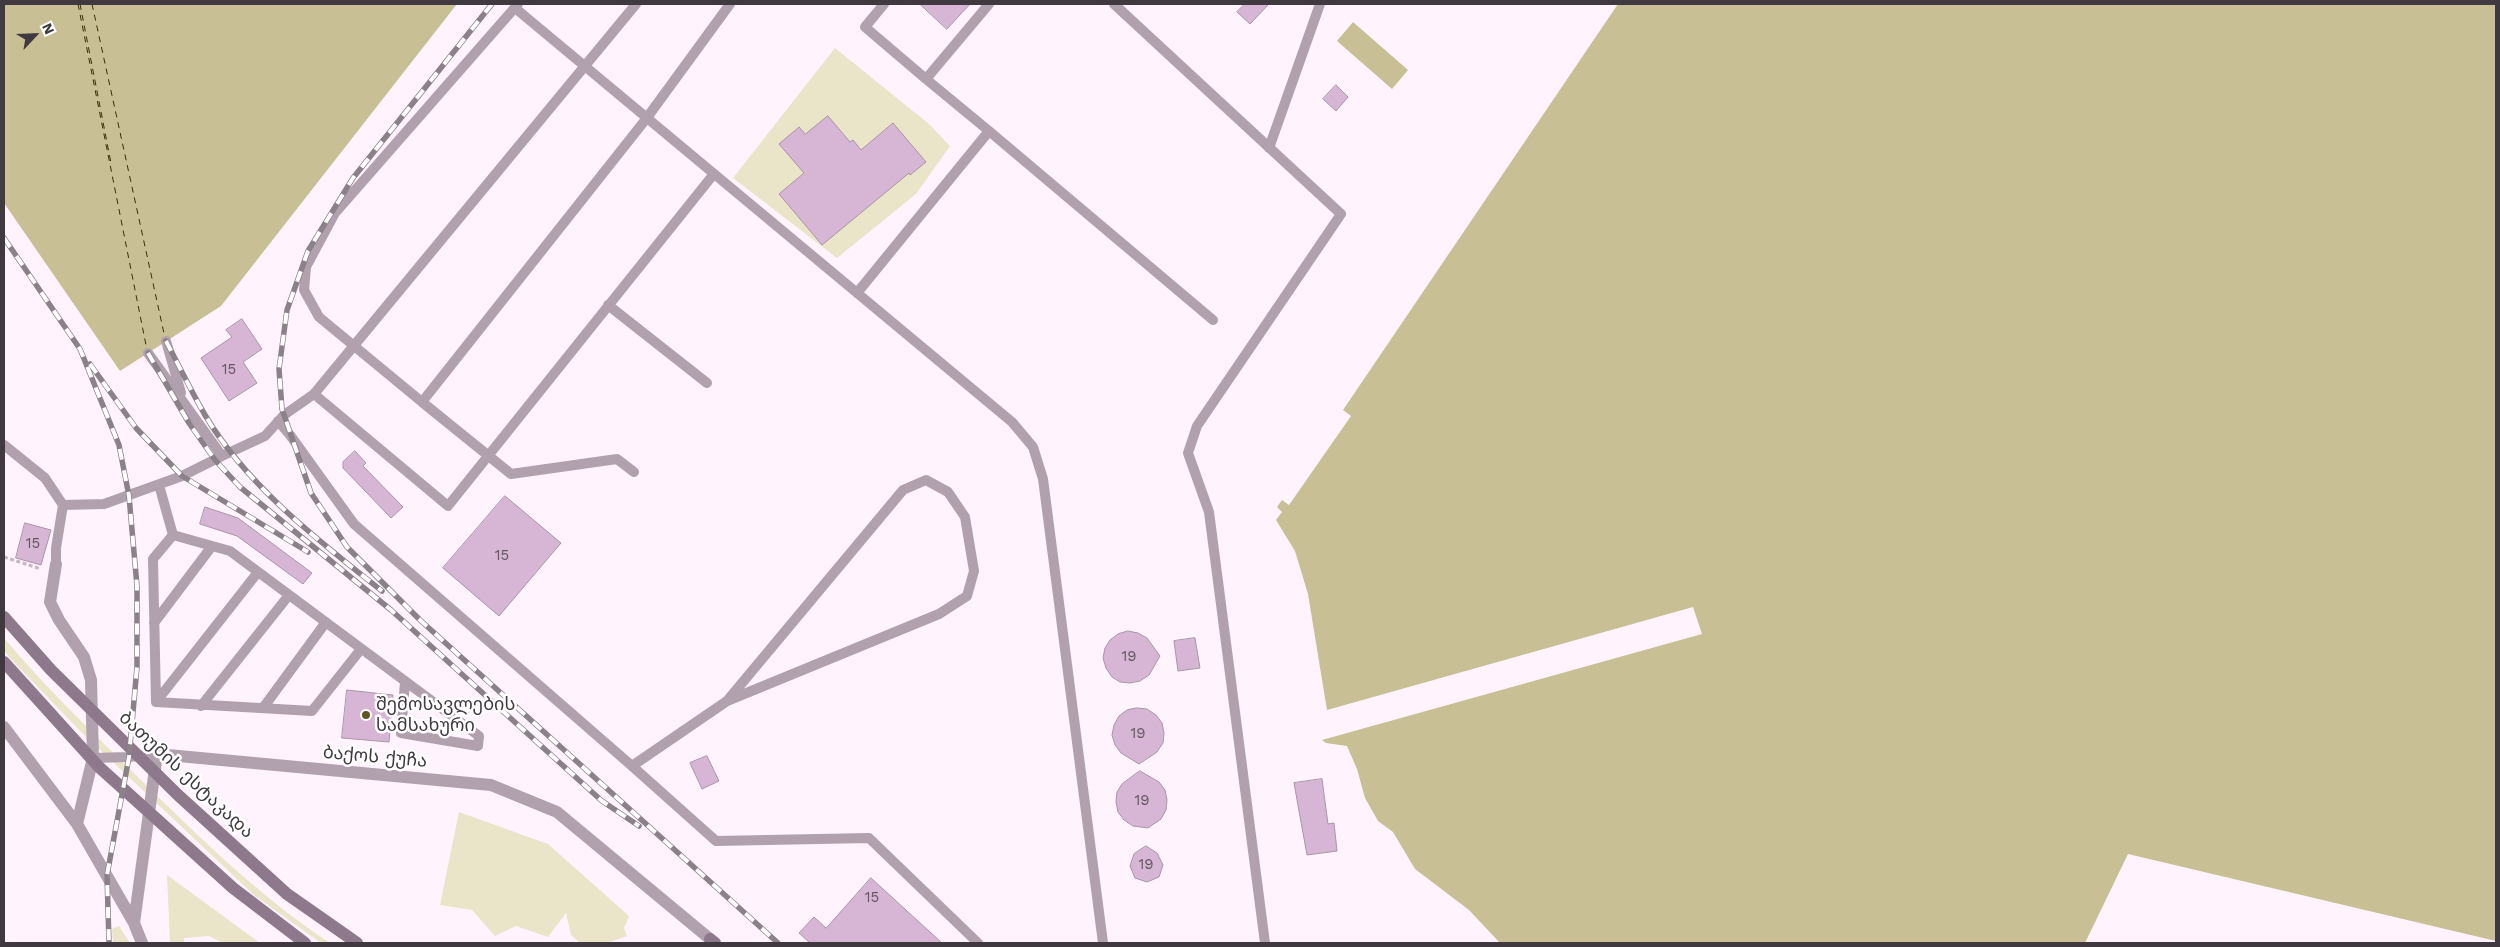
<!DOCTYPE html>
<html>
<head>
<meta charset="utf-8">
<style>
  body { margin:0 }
  #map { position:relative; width:2500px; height:947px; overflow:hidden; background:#fff3fd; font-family:"Work Sans",sans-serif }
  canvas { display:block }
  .frame { position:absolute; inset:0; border:5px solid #413940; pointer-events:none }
  .north { position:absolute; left:10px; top:10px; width:50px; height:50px; -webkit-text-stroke:4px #fff; paint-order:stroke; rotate:65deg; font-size:14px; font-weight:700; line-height:20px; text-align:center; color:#413940 }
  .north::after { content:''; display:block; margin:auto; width:18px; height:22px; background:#413940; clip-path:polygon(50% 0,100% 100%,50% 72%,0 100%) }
</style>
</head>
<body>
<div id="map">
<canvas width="2500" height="947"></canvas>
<div class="frame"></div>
<div class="north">N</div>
</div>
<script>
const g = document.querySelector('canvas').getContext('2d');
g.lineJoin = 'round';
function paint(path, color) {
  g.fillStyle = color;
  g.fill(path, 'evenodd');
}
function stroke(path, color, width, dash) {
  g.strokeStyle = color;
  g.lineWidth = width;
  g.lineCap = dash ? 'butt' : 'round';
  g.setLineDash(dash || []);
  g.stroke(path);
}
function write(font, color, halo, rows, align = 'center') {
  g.font = font + ' "Work Sans","Noto Sans Georgian",sans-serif';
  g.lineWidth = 5;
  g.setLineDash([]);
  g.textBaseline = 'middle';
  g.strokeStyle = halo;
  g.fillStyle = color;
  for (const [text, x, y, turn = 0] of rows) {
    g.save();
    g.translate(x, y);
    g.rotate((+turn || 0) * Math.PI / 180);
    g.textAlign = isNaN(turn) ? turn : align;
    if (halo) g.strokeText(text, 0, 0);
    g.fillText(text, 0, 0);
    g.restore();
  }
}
paint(new Path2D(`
  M835,48L929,124L950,146L916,194L837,258L733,178Z
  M4,638C45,687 92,732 138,777C198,836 260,897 330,943H321L254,895L80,731L9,657L4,650Z
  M459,812L548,844L629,916L624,928L627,936L607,943H580L571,935L566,913L548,937L516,926L495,936L472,910L440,905Z
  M167,875L260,943H223L209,936L184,938V943H170Z
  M119,926L130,943H113L112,929Z`), '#eae4c9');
paint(new Path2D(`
  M4,4H457L221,306L120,371L4,203Z
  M1618,4H2496V941L2128,854L2085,943H1500L1469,910L1415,869L1393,832L1378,821L1365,798L1357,769L1347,746L1326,743L1322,740L1702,634L1693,607L1327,710L1308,594L1295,551L1276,520L1282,512L1277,507L1282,500L1289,505L1351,416L1343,410Z
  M1353,22L1408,70L1392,89L1337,41Z`), '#c9bf95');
stroke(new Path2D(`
  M78,4L147,350
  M80,4L111,163
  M92,4L165,338`), '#38300d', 1, [6, 5]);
const building = new Path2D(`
  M920,4H970L947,29Z
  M1245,4H1269L1250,24L1237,12Z
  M1336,85L1348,97L1336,111L1323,99Z
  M828,116L850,142L853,140L861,150L893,123L926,162L910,175L909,173L822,245L779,194L804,173L779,144L799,127L805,134Z
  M242,319L262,349L243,362L257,383L229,401L201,358L232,337L226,330Z
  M355,451L366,463L363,466L403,507L391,518L343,468V462Z
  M505,496L561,543L499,616L443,568Z
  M205,507L238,518L312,573L303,584L237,536L200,524Z
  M25,523L51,530L41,565L16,558Z
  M1128,631L1138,633L1147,638L1160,656L1149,675L1140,681L1130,683L1120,682L1112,677L1106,668L1103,658L1105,648L1110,640L1118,634Z
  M1195,638L1200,668L1178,671L1174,641Z
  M347,690L393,695L389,742L342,738Z
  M1137,708L1147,709L1156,715L1162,723L1164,733L1163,743L1157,752L1139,764L1121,753L1115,745L1112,735L1114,725L1119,716L1127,710Z
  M707,756L719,781L702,789L690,763Z
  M1140,771L1159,782L1165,790L1167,800L1166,810L1161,819L1148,828L1133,826L1124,820L1118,812L1116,802L1117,792L1122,784Z
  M1322,779L1328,824L1334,823L1337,851L1307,855L1294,783Z
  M1146,846L1157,853L1163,865L1159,877L1147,882L1135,878L1130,866L1134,854Z
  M871,878L942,943H810L799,933L814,917L826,928Z`);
paint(building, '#d7b5d4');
stroke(building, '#a895a6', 1);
stroke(new Path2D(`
  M4,557L41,569`), '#c4b9c2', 3, [4, 2.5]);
stroke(new Path2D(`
  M518,4L335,213L306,267L304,290L319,317L422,402L646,119L730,4
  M884,4L865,27L926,79L989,4
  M1114,4L1341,214L1197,426L1188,453L1209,512L1265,943
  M515,8L1012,422L1033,447L1043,479L1103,943
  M989,131L1213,320
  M1269,148L1320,4
  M857,293L989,131L926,79
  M608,305L707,383
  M166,341L181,393
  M148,353L222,456L265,436L284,415L314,394L636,4
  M314,394L448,506L713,175
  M422,402L511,474L617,459L634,472
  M278,421L290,435L354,524L632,766L727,701L903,490L926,480L948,492L965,517L974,571L967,596L939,614L727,701
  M4,445L45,478L63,505L56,548V564
  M159,485L173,535L230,551L479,736L478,746L401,733L405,682
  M63,505L104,504L182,476L222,456
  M173,535L153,559L156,702L312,711L361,649
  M154,623L212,546
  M156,702L258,572
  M201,706L289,595
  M263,708L326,622
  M93,758L129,757L157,754
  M632,766L716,841L869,838L978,943`), '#b1a1af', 10);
stroke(new Path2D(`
  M56,564L50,602L59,620L84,657L91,680L93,758L77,824
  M4,727L77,824L134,923
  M142,943L134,923L157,754L491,785L557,812L710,939`), '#b1a1af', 12);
stroke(new Path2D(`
  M4,617L51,670L178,795L287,894L357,943
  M4,662L99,767L233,888L305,943
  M710,939L715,943`), '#8e788c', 12);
const rail = new Path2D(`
  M492,4L353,178L308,251L287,310L279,369L282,409L311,493L347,547L420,620L778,943
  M4,238L80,349L119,445L129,496L137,586V667L129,757L107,875L109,943
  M166,341C179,366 191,391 205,415C247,486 319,541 382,591
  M148,353L189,423L215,460L240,487L391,610L602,801L639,826
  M90,364L136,428L182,476L308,552`);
stroke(rail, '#8b8189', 5.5);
stroke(rail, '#fff', 4, [11]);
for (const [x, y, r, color] of [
  [366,715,5,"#615522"]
]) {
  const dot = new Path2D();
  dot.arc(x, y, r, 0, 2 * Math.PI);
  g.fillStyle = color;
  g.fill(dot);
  stroke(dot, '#fff', 2);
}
write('15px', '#665865', null, [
  ["15",229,370],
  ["15",33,544],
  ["15",502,556],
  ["19",1129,657],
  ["19",1138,734],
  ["19",1142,801],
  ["19",1146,865],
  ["15",872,898]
]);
write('18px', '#413940', '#fff', [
  ["შემოსავლების",376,705],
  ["სამსახური",376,726]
], 'left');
write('18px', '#413940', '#fff', [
  ["ბაქოს ქუჩა",375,757,5],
  ["ბათუმის ესტაკადა",186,775,43]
]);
</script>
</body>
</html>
